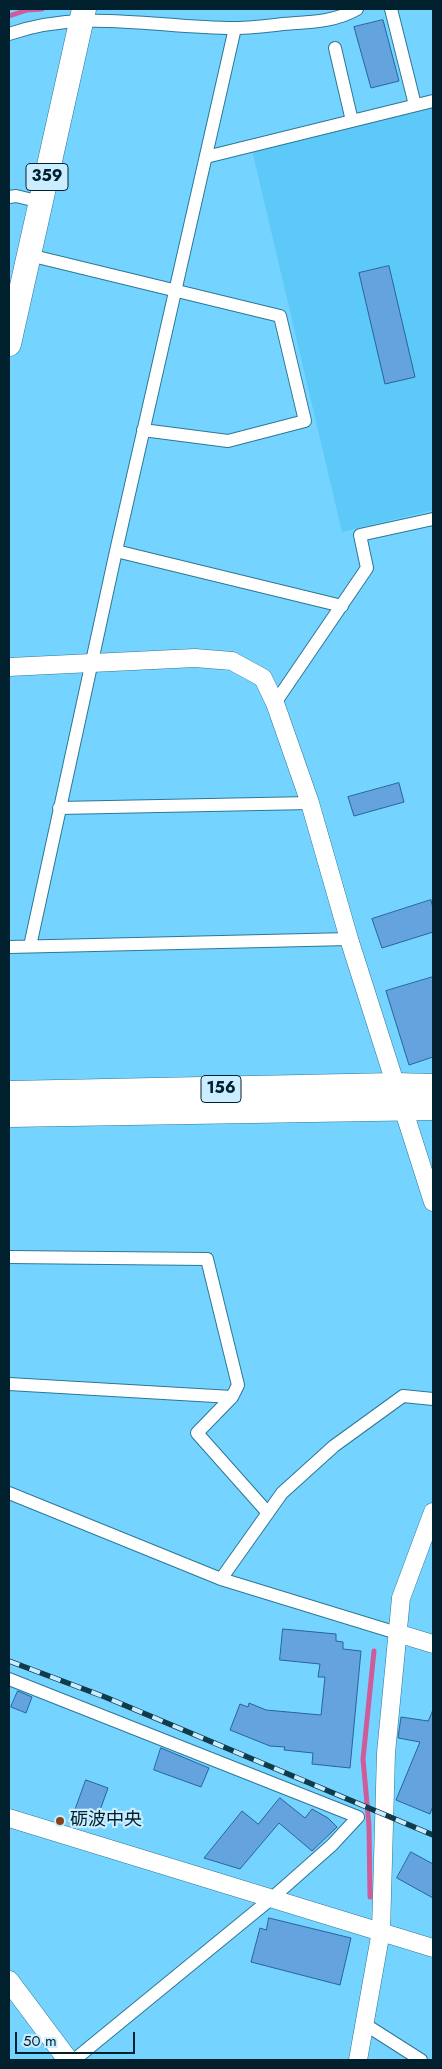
<!DOCTYPE html>
<html>
<head>
<meta charset="utf-8">
<style>
  body { margin:0 }
  #map { position:relative; width:442px; height:2069px; overflow:hidden; background:#74d4ff; font-family:Jost,sans-serif }
  canvas { display:block }
  .frame { position:absolute; inset:0; border:10px solid #01202d; pointer-events:none }
  .scale { position:absolute; left:15px; top:2032px; width:120px; height:22px; box-sizing:border-box; border:2px solid #01202d; border-top:0; padding-left:6px; font-size:15px; line-height:18px; white-space:nowrap; color:#01202d; -webkit-text-stroke:4px #caedff; paint-order:stroke }
</style>
</head>
<body>
<div id="map">
<canvas width="442" height="2069"></canvas>
<div class="frame"></div>
<div class="scale">50 m</div>
</div>
<script>
const g = document.querySelector('canvas').getContext('2d');
g.lineJoin = 'round';
function paint(path, color) {
  g.fillStyle = color;
  g.fill(path, 'evenodd');
}
function stroke(path, color, width, dash) {
  g.strokeStyle = color;
  g.lineWidth = width;
  g.lineCap = dash ? 'butt' : 'round';
  g.setLineDash(dash || []);
  g.stroke(path);
}
function write(font, color, halo, rows, align = 'center') {
  g.font = font + ' Jost,"Noto Sans JP",sans-serif';
  g.lineWidth = 4.5;
  g.setLineDash([]);
  g.textBaseline = 'middle';
  g.strokeStyle = halo;
  g.fillStyle = color;
  for (const [text, x, y, turn = 0] of rows) {
    g.save();
    g.translate(x, y);
    g.rotate((+turn || 0) * Math.PI / 180);
    g.textAlign = isNaN(turn) ? turn : align;
    if (halo) g.strokeText(text, 0, 0);
    g.fillText(text, 0, 0);
    g.restore();
  }
}
paint(new Path2D(`
  M433,105V510L342,532L251,146Z`), '#5cc9f8');
stroke(new Path2D(`
  M9,16L27,10L42,9
  M370,1897L369,1826L363,1759L374,1651`), '#ce5c99', 5);
const building = new Path2D(`
  M383,20L399,81L371,88L354,27Z
  M389,266L415,377L385,384L359,273Z
  M399,783L404,802L354,816L348,797Z
  M431,900L433,908V932L382,948L372,919Z
  M433,977V1057L409,1065L386,991Z
  M283,1629L336,1634V1641L343,1642V1649L361,1651L350,1768L312,1764L313,1753L284,1750L285,1747L270,1746L230,1730L240,1704L248,1707L249,1703L266,1710L321,1715L325,1677H318L320,1664L280,1660Z
  M18,1691L32,1697L26,1713L11,1707Z
  M433,1710V1806L430,1814L396,1800L420,1742L398,1738L401,1717L428,1721Z
  M161,1748L209,1768L201,1787L154,1770Z
  M86,1780L108,1788L94,1827L72,1819Z
  M280,1798L305,1818L312,1809L328,1818L337,1827L312,1851L279,1823L240,1869L204,1858L242,1811L258,1824Z
  M411,1852L433,1864V1898L397,1878Z
  M269,1918L351,1938L340,1985L251,1962L260,1928L266,1930Z`);
paint(building, '#65a3df');
stroke(building, '#26649b', 1);
const street = new Path2D(`
  M391,9L415,105
  M9,34C85,8 156,28 234,28C251,28 267,26 283,24C309,22 335,22 357,9
  M335,48L352,121
  M206,157L433,101
  M9,197L16,196L41,202
  M29,255L280,316L305,421L228,441L143,430
  M116,551L342,606
  M275,703L367,568L360,535L433,519
  M59,808L310,803
  M30,946L116,551L235,28
  M9,947L349,939
  M9,1257L207,1259L238,1385L232,1397L9,1384
  M232,1397L197,1433L268,1513
  M9,1493L221,1579L397,1633
  M221,1579L282,1493L334,1446L403,1396L433,1399
  M9,1679L358,1817L332,1845L272,1898L74,2060
  M366,2025L421,2060`);
const secondary = new Path2D(`
  M9,667L195,658L232,661L263,678L275,703L310,803L349,939L433,1202
  M397,1633L433,1644
  M9,1818L433,1948
  M358,2060L381,1931L386,1753L401,1598L433,1512`);
const primary = new Path2D(`
  M9,1981L68,2060`);
const highway = new Path2D(`
  M9,344L84,9
  M9,1093L395,1085L433,1086
  M9,1115L433,1108`);
stroke(street, '#2c7797', 14);
stroke(secondary, '#2c7797', 19);
stroke(primary, '#2c7797', 21);
stroke(highway, '#2c7797', 25);
stroke(street, '#fff', 12);
stroke(secondary, '#fff', 18);
stroke(primary, '#fff', 20);
stroke(highway, '#fff', 24);
const rail = new Path2D(`
  M9,1661L105,1697L433,1835`);
stroke(rail, '#113a4b', 5.5);
stroke(rail, '#caedff', 4, [11]);
for (const [x, y, r, color] of [
  [60,1821,5,"#874318"]
]) {
  const dot = new Path2D();
  dot.arc(x, y, r, 0, 2 * Math.PI);
  g.fillStyle = color;
  g.fill(dot);
  stroke(dot, '#caedff', 2);
}
for (const [x, y, w] of [
  [47,177,42],
  [221,1089,40]
]) {
  const box = new Path2D();
  box.roundRect(x - w / 2, y - 13.5, w, 27, 4);
  g.fillStyle = '#caedff';
  g.fill(box);
  stroke(box, '#01202d', 1);
}
write('bold 16px', '#01202d', null, [
  ["359",47,177],
  ["156",221,1089]
]);
write('18px', '#01202d', '#caedff', [
  ["砺波中央",70,1821]
], 'left');
</script>
</body>
</html>
